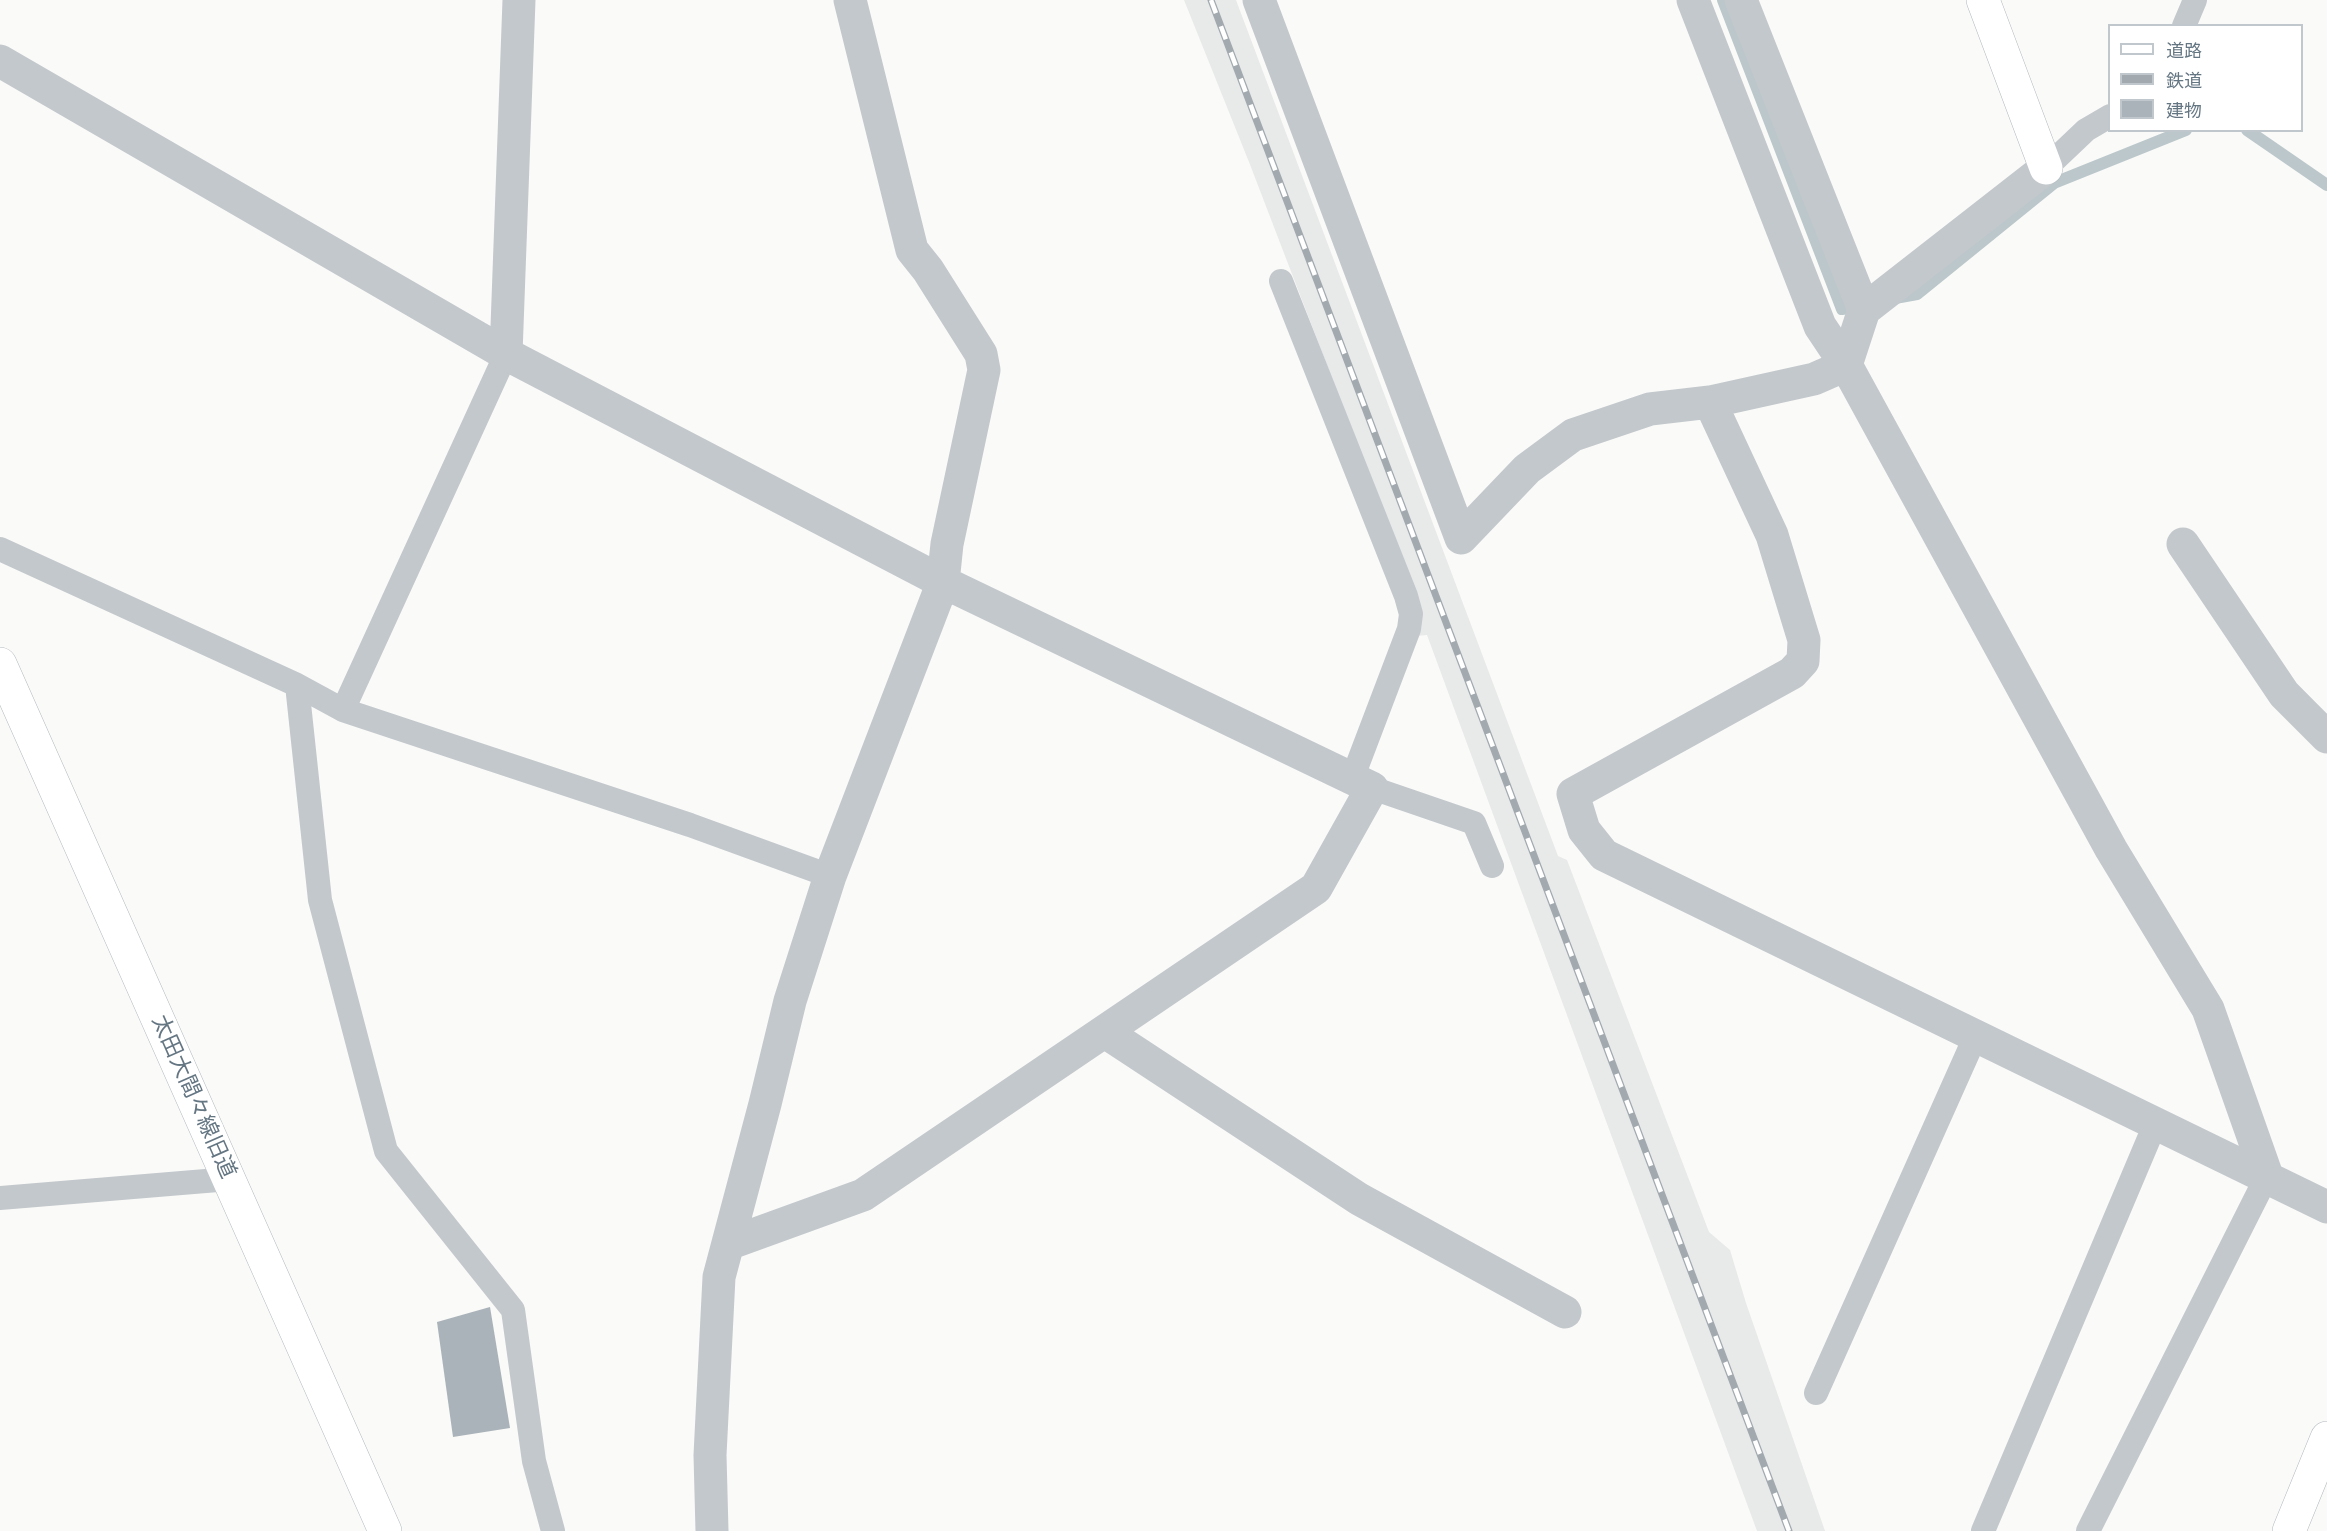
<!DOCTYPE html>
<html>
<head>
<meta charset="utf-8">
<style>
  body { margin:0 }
  #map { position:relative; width:2327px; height:1531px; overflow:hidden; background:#fafaf8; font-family:Signika,"Noto Sans JP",sans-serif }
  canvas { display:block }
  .legend { position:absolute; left:2108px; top:24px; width:195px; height:108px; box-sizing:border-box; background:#fff; border:2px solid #c1c8cd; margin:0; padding:8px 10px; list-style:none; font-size:18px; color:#657683 }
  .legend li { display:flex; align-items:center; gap:12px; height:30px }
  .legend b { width:30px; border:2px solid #c1c8cd }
</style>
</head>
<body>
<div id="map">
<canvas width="2327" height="1531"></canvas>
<ul class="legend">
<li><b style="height:8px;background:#fff"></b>道路</li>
<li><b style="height:8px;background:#a2aab0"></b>鉄道</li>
<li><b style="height:16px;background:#aab3b9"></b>建物</li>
</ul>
</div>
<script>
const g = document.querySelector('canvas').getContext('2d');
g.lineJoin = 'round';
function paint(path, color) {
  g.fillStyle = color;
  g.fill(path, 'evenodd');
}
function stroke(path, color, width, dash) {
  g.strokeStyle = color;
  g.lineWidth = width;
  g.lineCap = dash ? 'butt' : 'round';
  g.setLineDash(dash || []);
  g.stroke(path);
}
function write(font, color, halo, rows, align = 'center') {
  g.font = font + ' Signika,"Noto Sans JP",sans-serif';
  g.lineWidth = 6;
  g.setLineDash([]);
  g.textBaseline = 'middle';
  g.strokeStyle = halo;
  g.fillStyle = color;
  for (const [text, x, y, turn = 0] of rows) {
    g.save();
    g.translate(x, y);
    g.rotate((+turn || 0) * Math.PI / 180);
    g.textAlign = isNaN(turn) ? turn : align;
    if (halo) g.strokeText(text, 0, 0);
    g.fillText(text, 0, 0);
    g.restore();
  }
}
paint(new Path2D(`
  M1184,0H1236L1558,856L1567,860L1709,1232L1730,1250L1746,1303L1825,1531H1757L1427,635L1416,636L1421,610L1249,162Z`), '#e8e9e9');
stroke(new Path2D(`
  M1723,0L1842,309L1860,306
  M2247,130L2327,185
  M1895,298L1917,294L2054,183L2186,130`), '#bbc7cb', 12);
paint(new Path2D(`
  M490,1307L510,1428L453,1437L437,1322Z`), '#aab3b9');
const secondary = new Path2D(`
  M1983,0L2046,168
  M0,664L385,1531
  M2289,1531L2327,1438`);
stroke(secondary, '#b3babf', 34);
stroke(new Path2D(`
  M2184,26L2195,0
  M2046,168L2086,130L2110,116
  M1281,281L1406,596L1411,614L1409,629L1352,779
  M0,549L297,685L343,710L690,825L830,876
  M297,685L320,900L386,1151L513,1310L534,1461L553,1531
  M343,710L506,354
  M1372,788L1474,823L1492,866
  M0,1198L230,1179
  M1816,1393L1976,1035
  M1983,1531L2156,1122
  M2088,1531L2267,1176`), '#c3c8cc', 24);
stroke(new Path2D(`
  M1259,0L1461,538L1527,469L1573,435L1650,409L1710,402L1814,379L1846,365L1864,310L2046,168
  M1693,0L1820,326L1846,365L2111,849L2208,1009L2267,1176
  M1741,0L1864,310
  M0,61L506,354L943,582L1372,788L1316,888L863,1195L728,1244
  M506,354L519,0
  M1710,402L1772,535L1804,640L1803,661L1792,673L1573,794L1584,830L1604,855L2327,1207
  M2183,544L2284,694L2327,737
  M1105,1032L1359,1199L1565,1312
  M712,1531L710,1455L719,1277L765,1104L790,1001L830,876L943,582L947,544L984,370L981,354L928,270L912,250L850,0`), '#c3c8cc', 33);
stroke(secondary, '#fff', 33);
const rail = new Path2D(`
  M1211,0L1789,1531`);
stroke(rail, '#a2aab0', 7);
stroke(rail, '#fff', 4.5, [14]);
write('22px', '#657683', '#fff', [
  ["太田大間々線旧道",193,1097,66]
]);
</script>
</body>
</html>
